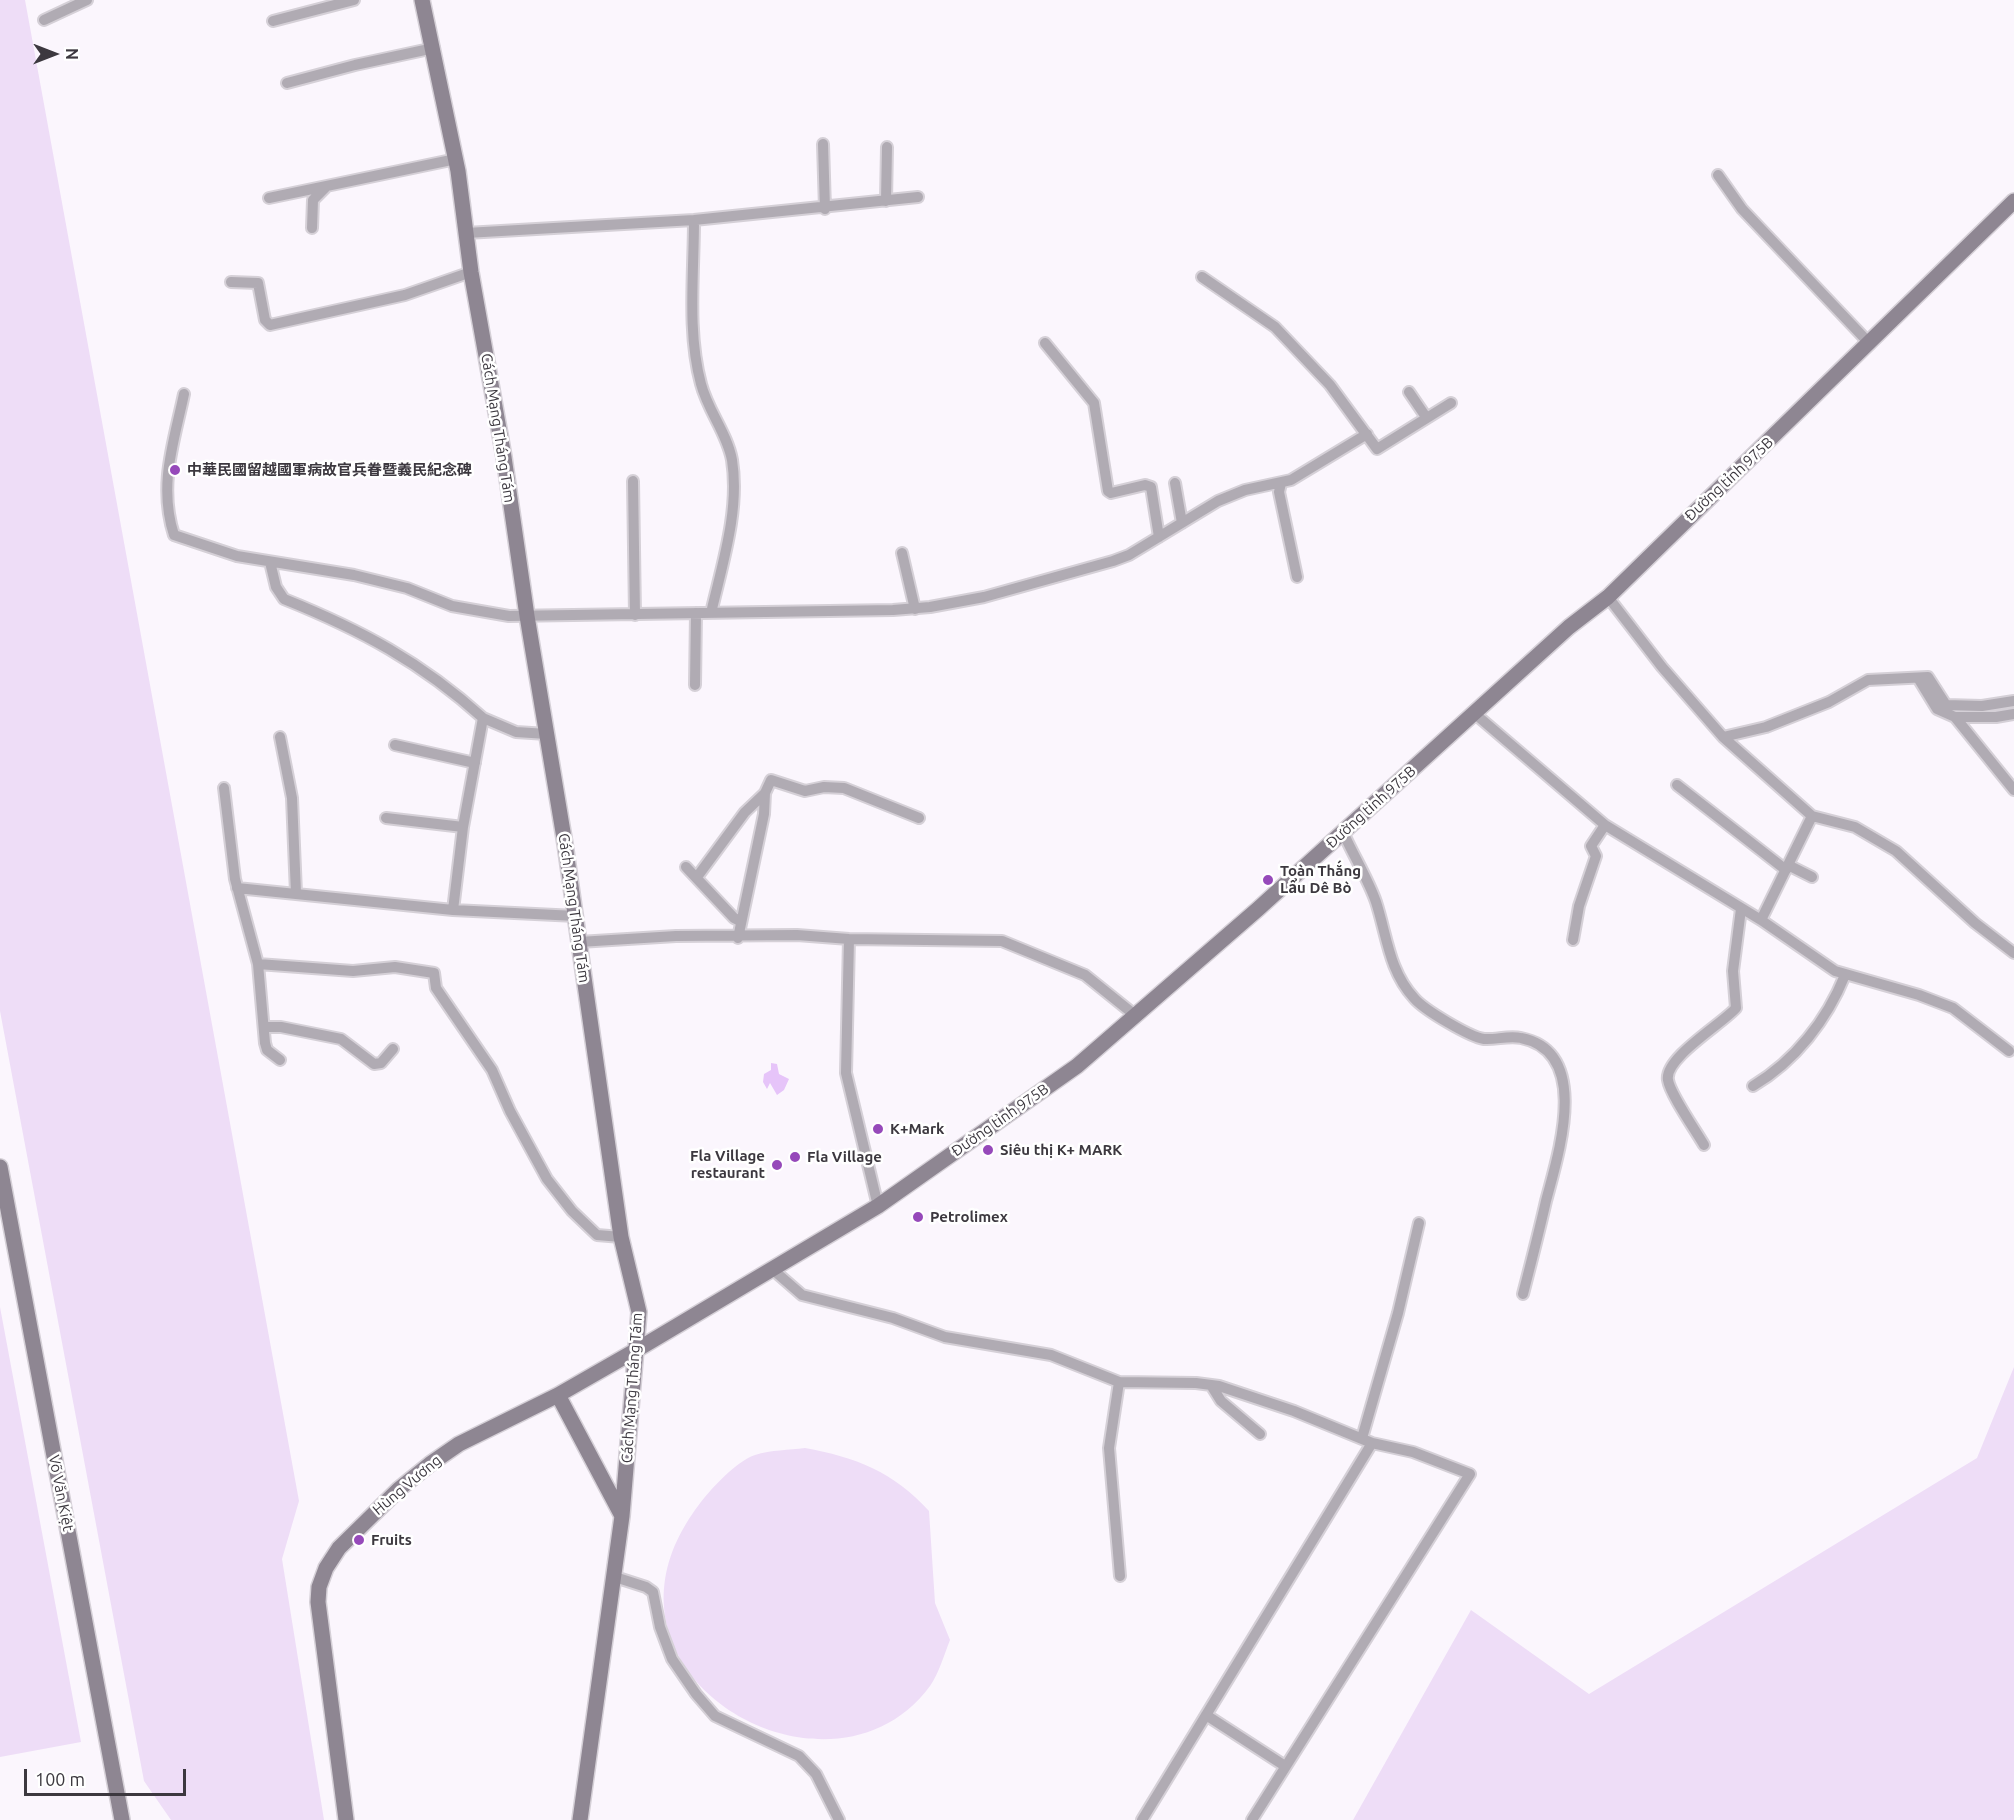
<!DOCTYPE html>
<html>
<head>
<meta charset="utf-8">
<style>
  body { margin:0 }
  #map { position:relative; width:2014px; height:1820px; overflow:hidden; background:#fbf6fd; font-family:Ubuntu,sans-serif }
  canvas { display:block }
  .north { position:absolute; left:24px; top:24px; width:60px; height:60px; -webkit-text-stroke:4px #fff; paint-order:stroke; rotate:90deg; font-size:16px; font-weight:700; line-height:24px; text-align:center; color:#3c383f }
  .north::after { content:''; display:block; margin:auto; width:21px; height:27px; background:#3c383f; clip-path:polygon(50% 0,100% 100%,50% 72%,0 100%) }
  .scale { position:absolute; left:24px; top:1769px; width:162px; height:27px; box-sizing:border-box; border:3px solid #3c383f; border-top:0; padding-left:8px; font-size:18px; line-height:21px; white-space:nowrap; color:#3c383f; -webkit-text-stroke:4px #fff; paint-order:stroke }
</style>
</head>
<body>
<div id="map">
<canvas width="2014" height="1820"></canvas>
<div class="north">N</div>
<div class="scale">100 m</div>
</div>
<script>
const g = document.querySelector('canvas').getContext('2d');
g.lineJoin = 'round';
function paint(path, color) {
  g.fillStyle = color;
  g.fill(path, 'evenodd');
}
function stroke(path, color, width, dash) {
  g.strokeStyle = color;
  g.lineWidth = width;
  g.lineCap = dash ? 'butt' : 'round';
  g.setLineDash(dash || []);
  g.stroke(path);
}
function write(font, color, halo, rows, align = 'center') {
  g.font = font + ' Ubuntu,"Noto Sans SC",sans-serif';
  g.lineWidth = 5;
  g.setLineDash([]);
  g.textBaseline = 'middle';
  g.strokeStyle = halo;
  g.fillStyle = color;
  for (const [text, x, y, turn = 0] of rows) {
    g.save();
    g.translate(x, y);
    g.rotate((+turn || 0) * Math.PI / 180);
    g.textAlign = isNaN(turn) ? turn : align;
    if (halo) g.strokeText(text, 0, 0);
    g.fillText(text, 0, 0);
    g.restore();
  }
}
paint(new Path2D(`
  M0,0H25L299,1501L282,1559L324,1820H171L144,1781L0,1011Z
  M0,1307L81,1742L0,1757Z
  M2014,1367V1820H1353L1471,1610L1589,1694L1977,1458Z
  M805,1448C855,1457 894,1472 929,1511L935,1603L950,1640C944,1655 939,1673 930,1686C832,1820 578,1678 693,1513C705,1495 734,1462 755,1455C771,1450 789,1450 805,1448Z`), '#eeddf7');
paint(new Path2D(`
  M771,1063L777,1064L779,1074L789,1079L784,1090L777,1095L770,1083L767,1089L763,1082L764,1074L771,1070Z`), '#e6c4f9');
const street = new Path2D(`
  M44,20L87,0
  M273,21L354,0
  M287,83L355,65L434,48
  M823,144L825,209
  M1718,175L1742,209L1870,344
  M269,198L456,159
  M886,201L887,147
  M694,220C694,274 687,332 701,384C708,411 727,433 732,460C740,510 722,565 711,613
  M312,228L313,200L325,188
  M466,233L694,220L918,197
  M1202,277L1275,327L1330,385L1377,449L1451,403
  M231,282L258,283L265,320L270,325L405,295L471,272
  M1045,343L1094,403L1108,491L1111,493L1145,485L1151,487L1159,537
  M1409,392L1426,417
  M184,394C174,442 158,485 174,535L237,556L354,575L407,588L452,606L509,616L893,610L930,607L984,597L1113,561L1129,555L1218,501L1245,490L1291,480L1367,434
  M633,481L635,615
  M1175,483L1182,523
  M1281,483L1279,492L1297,577
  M902,553L915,609
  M270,562L276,587L284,599C361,630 421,662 483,718
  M1608,597L1662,667L1723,737L1812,816L1855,827L1896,851L1975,923L2014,953
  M1918,678L1937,709L1955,717L2014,790
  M695,685L696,613
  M1474,713L1605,825L1761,920L1835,971L1919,995L1953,1008L2009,1051
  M1955,717H1996L2014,714
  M280,737L292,798L296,893
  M1723,737L1766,727L1829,702L1868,680L1928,677L1946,705L1982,706L2014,701
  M395,745L475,763
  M1677,785L1786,870
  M224,788L235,879L258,964L265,1043L267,1050L280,1060
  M386,818L463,827
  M1343,832C1353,855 1368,879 1376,902C1387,936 1389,971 1414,998C1424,1010 1470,1037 1484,1039C1496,1040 1509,1035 1521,1038C1592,1052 1558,1155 1546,1201C1539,1232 1531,1263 1523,1294
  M1788,865L1812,877
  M686,867L734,918L740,921
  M697,877L745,812L765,793
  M237,888L453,910L576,916
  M453,910L463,827L483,718L516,732L547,734
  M1761,920L1812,816
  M738,938L764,814L765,793L771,780L805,791L824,787L844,788L919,818
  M849,939L846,1073L878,1206
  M1573,940L1579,906L1596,856L1591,846L1605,825
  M579,942L676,936L797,935L849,939L1002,941L1085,975L1136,1016
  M258,964L353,971L395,967L434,973L436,988L492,1070L510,1111L547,1179L572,1211L597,1235L621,1237
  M264,1027H281L341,1039L374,1064L381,1063L393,1049
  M1753,1086C1795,1061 1827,1020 1845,975
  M1704,1145C1696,1131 1670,1094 1668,1080C1664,1058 1722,1024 1736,1008L1733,971L1741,909
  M771,1268L802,1295L893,1318L945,1337L1051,1355L1119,1382L1196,1383L1219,1386L1294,1411L1372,1443L1413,1452L1470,1474L1252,1820
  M1119,1382L1109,1448L1120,1576
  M1211,1385L1221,1401L1260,1434
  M1362,1438L1398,1313L1419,1223
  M615,1577L646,1587L653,1592L660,1627L672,1659L696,1694L715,1716L799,1756L816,1774L839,1820
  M1206,1715L1285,1766
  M1142,1820L1372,1443`);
const secondary = new Path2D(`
  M422,0L458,171L471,272L504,457L527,616L565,844L621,1237L639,1312L622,1516L580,1820
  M0,1167L122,1820
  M558,1395L622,1516
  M346,1820L318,1602L319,1587L326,1568L339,1548L399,1489L430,1464L459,1444L558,1395L633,1352L878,1206L1077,1066L1258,909L1569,627L1608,597L2014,201`);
stroke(street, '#d5d0d7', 14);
stroke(secondary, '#d5d0d7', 18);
stroke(street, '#b0abb3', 10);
stroke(secondary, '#8e8692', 15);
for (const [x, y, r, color] of [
  [175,470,6,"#9649ba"],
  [1268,880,6,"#9649ba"],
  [878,1129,6,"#9649ba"],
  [988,1150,6,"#9649ba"],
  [795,1157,6,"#9649ba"],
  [777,1165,6,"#9649ba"],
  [918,1217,6,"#9649ba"],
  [359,1540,6,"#9649ba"]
]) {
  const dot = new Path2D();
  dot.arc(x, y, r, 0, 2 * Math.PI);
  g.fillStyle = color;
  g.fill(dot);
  stroke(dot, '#fff', 2);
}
write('15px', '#3c383f', '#fff', [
  ["Cách Mạng Tháng Tám",498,428,81],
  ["Đường tỉnh 975B",1729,479,-43],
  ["Đường tỉnh 975B",1371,807,-42],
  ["Cách Mạng Tháng Tám",574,908,82],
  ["Đường tỉnh 975B",1000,1120,-35],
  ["Cách Mạng Tháng Tám",632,1388,-86],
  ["Hùng Vương",407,1485,-40],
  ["Võ Văn Kiệt",61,1493,79]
]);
write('bold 15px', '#3c383f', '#fff', [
  ["中華民國留越國軍病故官兵眷暨義民紀念碑",187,470],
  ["Toàn Thắng",1280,871],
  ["Lẩu Dê Bò",1280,888],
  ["K+Mark",890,1129],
  ["Siêu thị K+ MARK",1000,1150],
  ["Fla Village",765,1156,"right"],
  ["restaurant",765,1173,"right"],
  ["Fla Village",807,1157],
  ["Petrolimex",930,1217],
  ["Fruits",371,1540]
], 'left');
</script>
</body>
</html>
